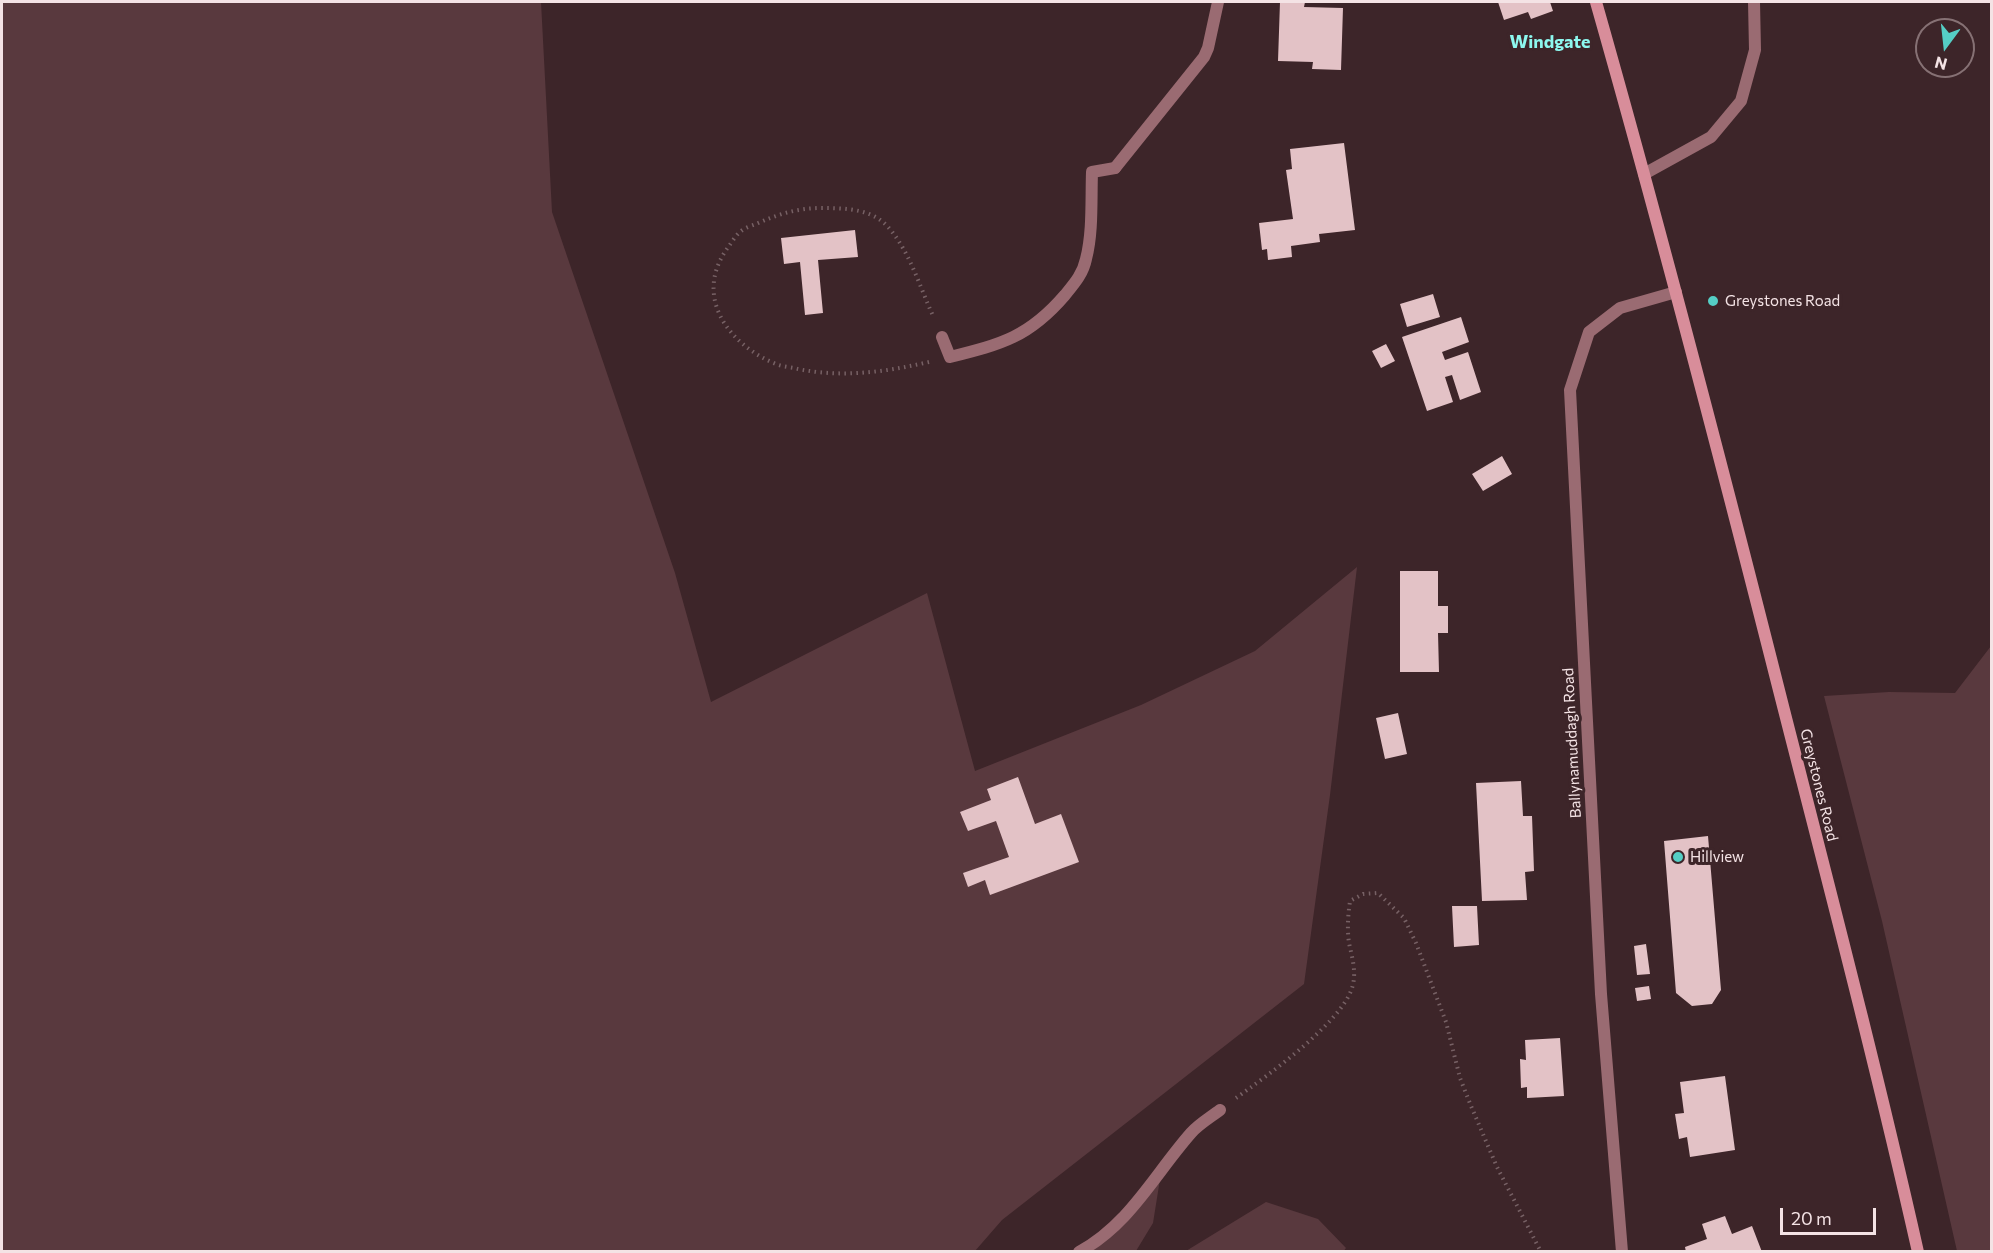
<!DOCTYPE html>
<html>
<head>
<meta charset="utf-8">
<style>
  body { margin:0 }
  #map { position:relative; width:1993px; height:1253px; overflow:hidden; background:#3d2529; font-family:Commissioner,sans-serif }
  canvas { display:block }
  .frame { position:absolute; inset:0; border:3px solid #f4e3e5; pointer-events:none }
  .north { position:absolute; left:1915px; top:18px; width:60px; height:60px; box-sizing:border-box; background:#3d2529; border:2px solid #867174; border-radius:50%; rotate:195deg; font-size:16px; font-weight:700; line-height:24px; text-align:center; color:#f4e3e5 }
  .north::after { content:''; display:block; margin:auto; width:21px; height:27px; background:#55cec5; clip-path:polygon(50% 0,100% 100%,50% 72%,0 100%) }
  .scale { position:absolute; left:1780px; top:1208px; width:96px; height:27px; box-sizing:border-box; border:3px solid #f4e3e5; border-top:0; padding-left:8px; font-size:18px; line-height:21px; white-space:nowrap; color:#f4e3e5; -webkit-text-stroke:4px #3d2529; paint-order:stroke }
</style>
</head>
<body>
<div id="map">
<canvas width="1993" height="1253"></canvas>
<div class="frame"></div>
<div class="north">N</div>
<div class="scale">20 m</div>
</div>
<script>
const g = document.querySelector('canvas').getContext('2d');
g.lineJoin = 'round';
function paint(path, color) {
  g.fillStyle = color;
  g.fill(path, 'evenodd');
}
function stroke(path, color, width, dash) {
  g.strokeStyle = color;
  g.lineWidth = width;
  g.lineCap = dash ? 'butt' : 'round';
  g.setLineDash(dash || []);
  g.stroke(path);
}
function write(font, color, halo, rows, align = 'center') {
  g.font = font + ' Commissioner,sans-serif';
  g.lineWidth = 6;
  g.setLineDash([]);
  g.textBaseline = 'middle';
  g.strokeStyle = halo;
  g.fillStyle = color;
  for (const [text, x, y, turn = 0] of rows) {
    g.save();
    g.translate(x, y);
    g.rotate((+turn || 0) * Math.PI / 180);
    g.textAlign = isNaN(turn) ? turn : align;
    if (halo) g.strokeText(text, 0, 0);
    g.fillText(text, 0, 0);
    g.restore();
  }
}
paint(new Path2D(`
  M2,2H541L552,212L675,573L711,702L927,593L975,771L1141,705L1255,651L1357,567L1330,795L1304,984L1002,1220L975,1251L2,1252Z
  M1991,646V1251H1957L1882,921L1824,696L1889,692L1955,693Z
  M1161,1173L1153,1223L1136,1251L1079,1252L1099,1241Z
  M1266,1202L1318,1219L1346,1248L1343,1252L1186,1251Z`), '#59393e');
paint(new Path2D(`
  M1280,2H1305L1304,7L1343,8L1341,70L1312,69L1313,62L1278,61Z
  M1498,2H1550L1553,11L1531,19L1528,12L1504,20Z
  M1344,143L1355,230L1319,234L1320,242L1291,246L1292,257L1268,260L1267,249L1262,250L1259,223L1293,219L1286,170L1292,169L1290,149Z
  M855,230L858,257L818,260L823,313L805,315L800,262L784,264L781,238Z
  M1433,294L1440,317L1407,327L1400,304Z
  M1461,317L1469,342L1442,352L1445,360L1468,352L1481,392L1460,400L1452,375L1445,377L1453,402L1427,411L1402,337Z
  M1386,344L1395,361L1381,368L1372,351Z
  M1502,456L1512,474L1483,491L1472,474Z
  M1400,571H1438V606H1448V633H1438L1439,672H1400Z
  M1398,713L1407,754L1385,759L1376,718Z
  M1018,777L1035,824L1061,814L1079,862L990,895L985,880L968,887L963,873L1009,857L996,821L968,831L960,812L991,800L987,789Z
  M1521,781L1523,816H1532L1534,871L1525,872L1527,900L1482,901L1476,783Z
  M1708,836L1721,990L1712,1004L1692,1006L1676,993L1664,841Z
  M1452,906H1477L1479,945L1454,947Z
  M1646,944L1650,974L1637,975L1634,946Z
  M1649,986L1651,999L1637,1001L1635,988Z
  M1560,1038L1564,1096L1527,1098V1087L1521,1088L1520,1059L1526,1060L1525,1040Z
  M1725,1076L1735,1150L1690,1157L1687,1137L1679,1139L1675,1114L1684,1113L1680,1082Z
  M1725,1216L1732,1234L1752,1226L1762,1252H1686L1685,1247L1707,1239L1702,1224Z`), '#e3c2c6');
stroke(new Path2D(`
  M929,362C885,372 842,378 798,369C791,367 783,367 776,364C727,344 692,295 729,246C732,242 736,235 740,232C744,228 751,226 756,224C778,214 798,208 822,208C846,208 873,209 889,228C911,254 920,288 934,318
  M1236,1098C1267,1076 1341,1023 1352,988C1357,973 1352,957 1349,943C1347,929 1348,915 1350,901L1363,894L1378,893L1404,918L1416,943L1446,1022L1460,1078L1471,1106L1497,1167L1541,1252`), '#776165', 4, [1.5, 4.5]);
stroke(new Path2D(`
  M942,337L950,357C1002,344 1029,337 1065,295C1074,284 1083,274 1086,259C1093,232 1091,200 1092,172L1115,168
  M1079,1252C1130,1224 1154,1175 1191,1133C1199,1124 1211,1117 1220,1110`), '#9a6b72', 12);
stroke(new Path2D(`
  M1115,168L1204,57L1208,48L1218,2
  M1622,1252L1601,994L1570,390L1589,332L1620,308L1676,292`), '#9a6b72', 12);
stroke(new Path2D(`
  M1644,174L1711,137L1741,101L1755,50L1754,2`), '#9a6b72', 12);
stroke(new Path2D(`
  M1596,2C1663,237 1724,473 1784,710C1830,890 1877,1070 1918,1252`), '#d88d9a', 12);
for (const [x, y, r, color] of [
  [1713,301,6,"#55cec5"],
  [1678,857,6,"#55cec5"]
]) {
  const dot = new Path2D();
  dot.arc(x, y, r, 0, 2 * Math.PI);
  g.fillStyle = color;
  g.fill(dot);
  stroke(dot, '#3d2529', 2);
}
write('15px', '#f4e3e5', '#3d2529', [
  ["Greystones Road",1725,301],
  ["Hillview",1690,857]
], 'left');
write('15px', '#f4e3e5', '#3d2529', [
  ["Ballynamuddagh Road",1572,743,-93],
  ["Greystones Road",1819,785,76]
]);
write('bold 18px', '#8df8ef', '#3d2529', [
  ["Windgate",1550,42]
]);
</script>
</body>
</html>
